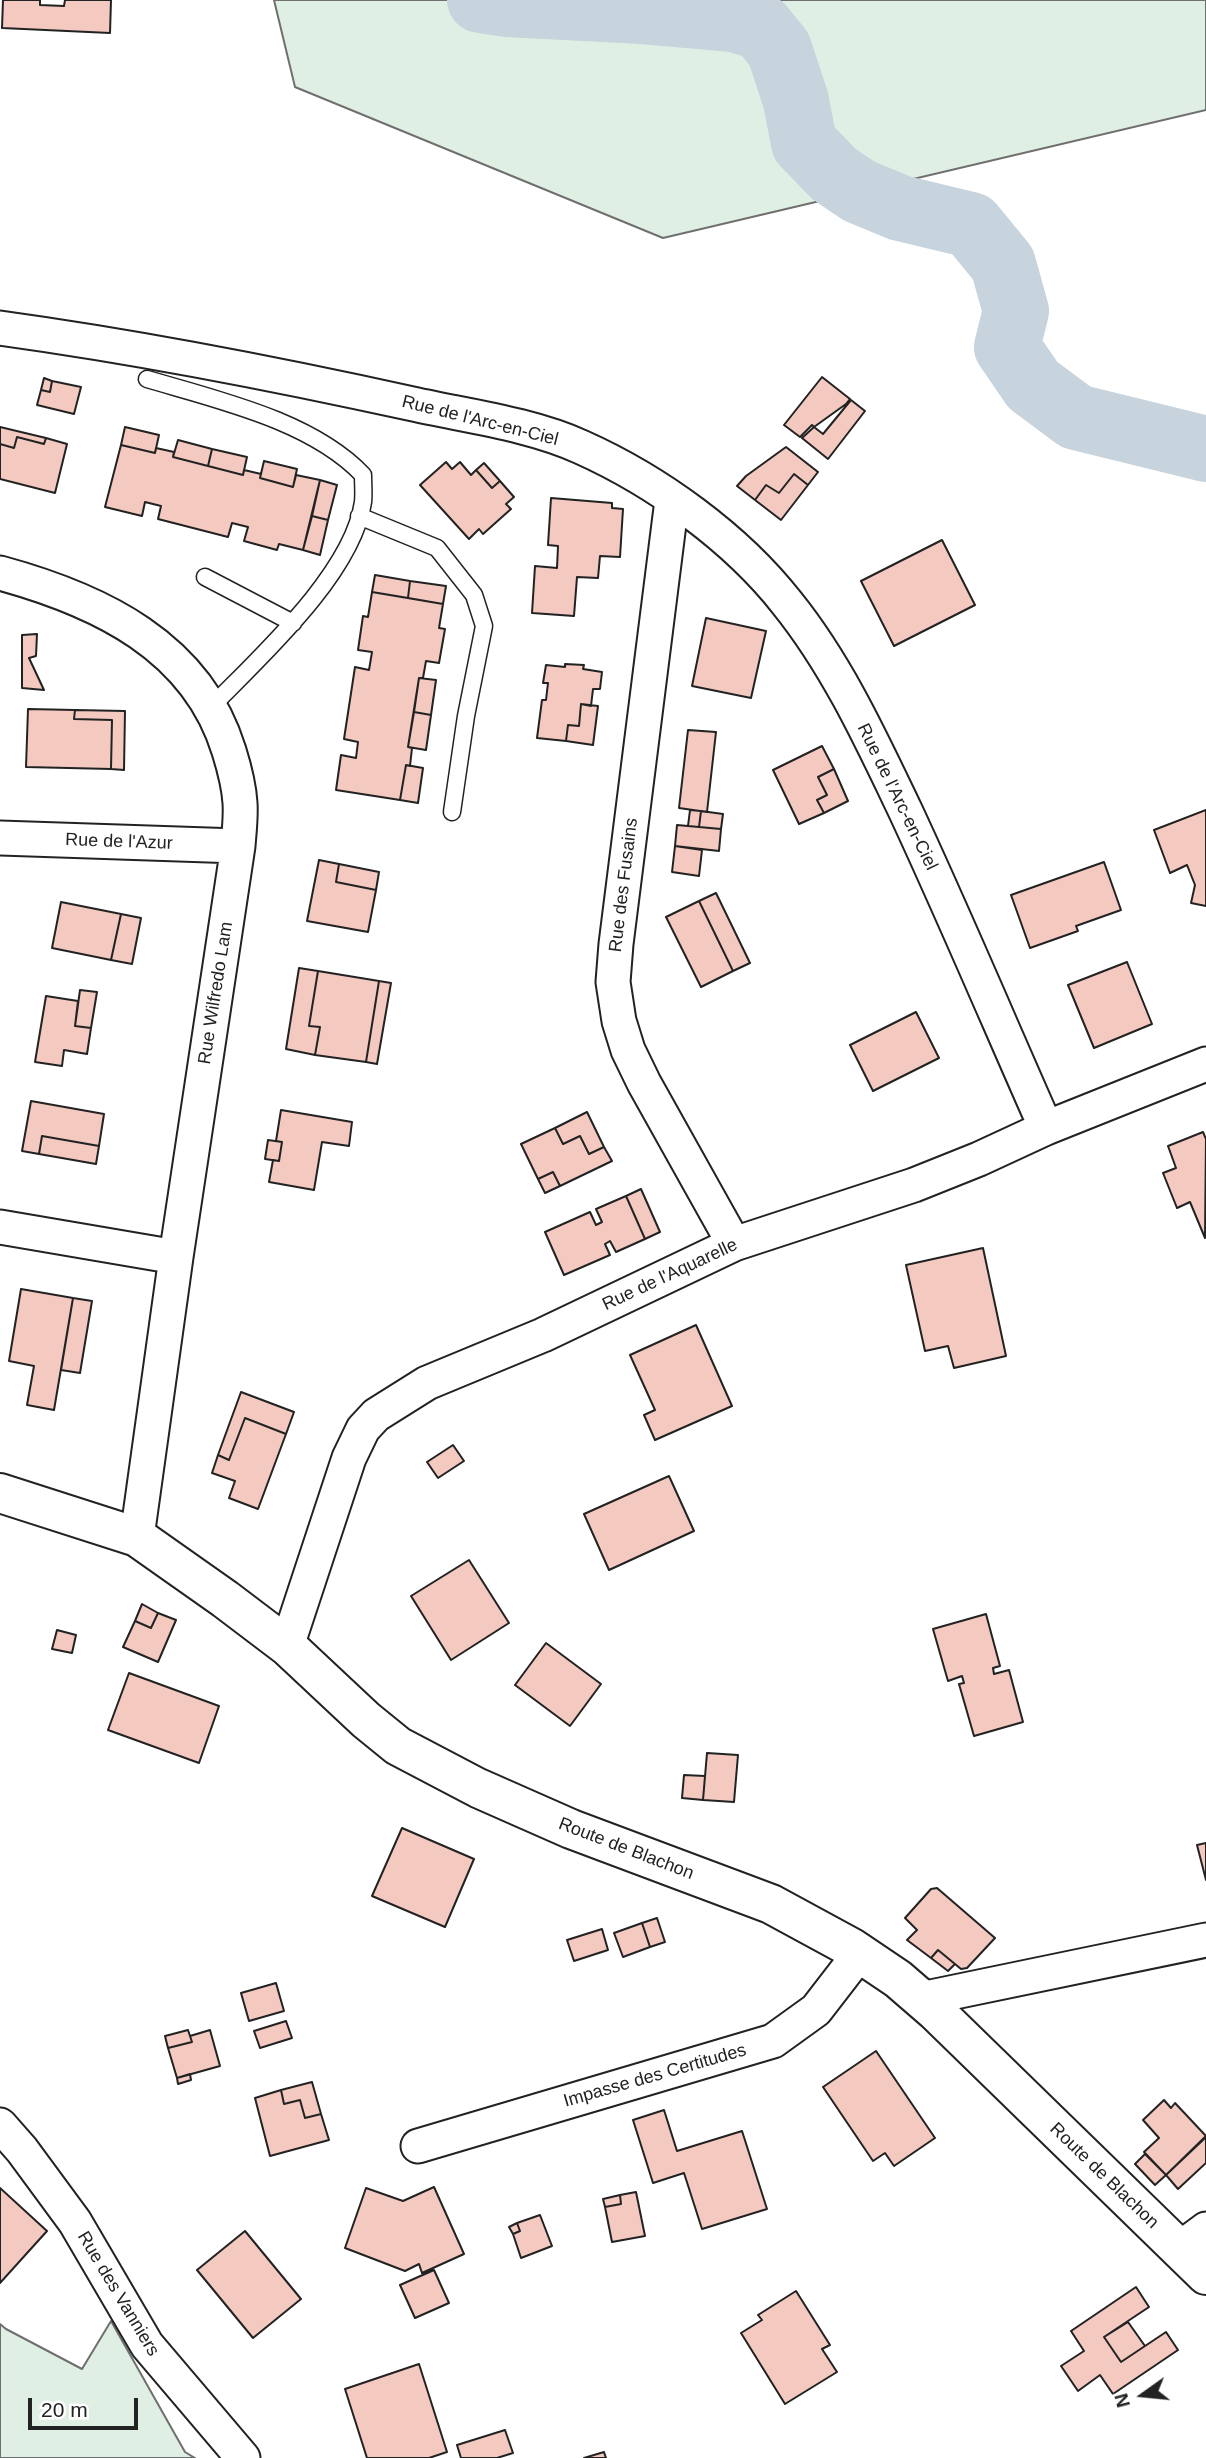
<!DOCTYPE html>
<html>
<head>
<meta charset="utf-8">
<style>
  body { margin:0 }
  #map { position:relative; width:1206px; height:2458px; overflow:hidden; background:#fff; font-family:Arial,sans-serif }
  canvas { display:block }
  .north { position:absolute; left:1108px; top:2360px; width:70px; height:70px; -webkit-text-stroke:5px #fff; paint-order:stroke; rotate:255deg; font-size:19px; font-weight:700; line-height:28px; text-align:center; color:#222 }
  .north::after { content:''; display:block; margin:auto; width:24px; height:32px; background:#222; clip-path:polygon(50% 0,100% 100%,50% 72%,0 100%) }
  .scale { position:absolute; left:28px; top:2398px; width:110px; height:32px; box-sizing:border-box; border:4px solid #222; border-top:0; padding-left:9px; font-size:21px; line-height:24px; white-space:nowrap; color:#222; -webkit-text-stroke:5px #fff; paint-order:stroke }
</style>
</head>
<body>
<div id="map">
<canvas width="1206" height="2458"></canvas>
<div class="north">N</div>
<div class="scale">20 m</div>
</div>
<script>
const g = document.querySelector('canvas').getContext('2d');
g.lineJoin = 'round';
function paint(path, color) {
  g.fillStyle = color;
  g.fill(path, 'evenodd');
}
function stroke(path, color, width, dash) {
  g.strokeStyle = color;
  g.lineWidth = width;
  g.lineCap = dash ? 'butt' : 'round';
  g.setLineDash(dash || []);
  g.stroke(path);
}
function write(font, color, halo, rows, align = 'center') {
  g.font = font + ' Arial,sans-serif';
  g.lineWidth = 5;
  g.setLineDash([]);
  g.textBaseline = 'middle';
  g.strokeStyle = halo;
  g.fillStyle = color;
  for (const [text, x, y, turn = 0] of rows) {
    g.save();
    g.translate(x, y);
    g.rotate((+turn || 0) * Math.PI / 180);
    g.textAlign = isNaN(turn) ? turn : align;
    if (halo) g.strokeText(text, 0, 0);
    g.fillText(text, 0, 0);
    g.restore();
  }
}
const green = new Path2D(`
  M274,0H1206V110L663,238L295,87Z
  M111,2321L185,2452L195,2458H0V2324L6,2329L82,2369Z`);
paint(green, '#e0efe3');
stroke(green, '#6f6f6f', 2);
stroke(new Path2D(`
  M480,0L506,4L642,11L734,19L761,27L779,49L796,101L804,143L834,174L859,191L900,208L971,225L1003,264L1016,311L1007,347L1033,385L1076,417L1206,449`), '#c7d3dd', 66);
const building = new Path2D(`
  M3,0H40V5L64,6L65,0H111L110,33L2,28Z
  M822,377L850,399L846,404L814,427L812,425L800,437L784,425Z
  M44,378L52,381L50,392L41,390Z
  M52,381L81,387L74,414L37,405L41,390L50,392Z
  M851,400L865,411L828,459L802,438L814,427L823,434Z
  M0,427L46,438L44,444L17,437L14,448L0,444Z
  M125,427L159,435L155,453L121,445Z
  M17,437L44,444L46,438L67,444L55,493L0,479V444L14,448Z
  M178,440L212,449L208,466L173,457Z
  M121,445L155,453L156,448L174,452L173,457L243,475L244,470L261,474L260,478L293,487L296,475L320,480L303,550L279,544L277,550L244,541L248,527L232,523L228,537L158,519L161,506L145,502L142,516L105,507Z
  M786,447L818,472L808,485L794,474L779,493L766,485L755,500L737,486L746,476Z
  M212,449L247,457L243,475L208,466Z
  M264,461L297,469L293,487L260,478Z
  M446,462L452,469L460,462L471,475L476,470L492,488L500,481L514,497L506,504L511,509L483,534L479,529L469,539L420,485Z
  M484,463L500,481L492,488L476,470Z
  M794,474L808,485L781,520L755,500L766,485L779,493Z
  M320,480L337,485L328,520L312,516Z
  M551,498L612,503V508L623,509L620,557L600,556L598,578L577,577L574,616L532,613L535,566L557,568L558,546L548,545Z
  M312,516L328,520L320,555L303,550Z
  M942,540L975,605L894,646L861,581Z
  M375,575L410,581L408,598L372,592Z
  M410,581L446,586L443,604L408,598Z
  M372,592L443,604L439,628L445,629L439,663L426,661L423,678H419L408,747L412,748L410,766L406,765L400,800L336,790L341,755L356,758L358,742L344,739L355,667L369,670L372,652L358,650L363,616L368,617Z
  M706,618L766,631L751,698L692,686Z
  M37,634L36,656L29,658L44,690L22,688V635Z
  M565,664L584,665L583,669L602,672L600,689H593L591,706L581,704L579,726L568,725L566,741L537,738L542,700H546L548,683H543L546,665L565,667Z
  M419,678L436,680L431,715L414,712Z
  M581,704L598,706L593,745L566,741L568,725L579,726Z
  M28,709L75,710L74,719L112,720L111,769L26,767Z
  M75,710L125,711L124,770L111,769L112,720L74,719Z
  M414,712L431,715L426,750L408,747Z
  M688,730L716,732L707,812L679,808Z
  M822,746L834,769L818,777L827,795L817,800L824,813L799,824L773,770Z
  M406,765L423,768L418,803L400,800Z
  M834,769L848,801L824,813L817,800L827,795L818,777Z
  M690,810L701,811L699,827L688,826Z
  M1206,810V906L1191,903L1195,885L1187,865L1170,873L1154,830Z
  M701,811L723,814L721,829L699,827Z
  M677,825L721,829L719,851L675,846Z
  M675,846L702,850L699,876L672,872Z
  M319,860L339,864L336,882L376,890L368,932L307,921Z
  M1104,862L1121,910L1076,926L1078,931L1030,948L1011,895Z
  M339,864L379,872L376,890L336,882Z
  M716,893L750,963L733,971L699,901Z
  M699,901L733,971L701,987L666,917Z
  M61,902L121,914L111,960L52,948Z
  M121,914L141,918L132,964L111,960Z
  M1127,962L1152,1024L1094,1048L1068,985Z
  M299,968L318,971L309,1026L320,1027L315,1055L286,1049Z
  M318,971L379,981L366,1062L315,1055L320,1027L309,1026Z
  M379,981L391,983L377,1064L366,1062Z
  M80,990L97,992L91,1028L75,1026Z
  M46,996L78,1001L75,1026L91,1028L87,1054L64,1050L62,1066L35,1062Z
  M916,1012L939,1058L873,1091L850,1045Z
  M31,1101L104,1114L99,1146L42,1136L39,1154L22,1151Z
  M281,1110L352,1122L349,1146L322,1142L314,1190L269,1182L273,1160L279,1161L282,1142L276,1141Z
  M587,1112L604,1147L589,1154L580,1136L563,1144L555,1128Z
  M555,1128L563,1144L580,1136L589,1154L604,1147L612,1161L560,1186L553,1172L538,1179L521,1144Z
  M1203,1132L1206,1139L1205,1238L1190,1202L1177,1208L1163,1173L1176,1168L1168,1146Z
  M42,1136L99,1146L96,1164L39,1154Z
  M268,1140L282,1142L279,1161L265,1159Z
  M553,1172L560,1186L545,1193L538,1179Z
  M641,1189L660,1232L645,1239L626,1196Z
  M626,1196L645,1239L616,1252L610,1241L605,1244L610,1255L564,1275L545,1232L590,1212L596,1225L602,1222L596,1209Z
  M983,1248L1006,1356L954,1368L948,1346L925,1351L906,1265Z
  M21,1289L73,1298L54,1410L27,1405L34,1366L9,1361Z
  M73,1298L92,1301L80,1373L61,1370Z
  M696,1325L732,1406L655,1440L644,1415L655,1410L630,1355Z
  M241,1392L294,1412L286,1434L245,1418L229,1460L218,1455Z
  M245,1418L286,1434L258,1509L229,1498L235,1481L212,1473L218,1455L229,1460Z
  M453,1445L464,1461L438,1478L427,1462Z
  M669,1476L694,1531L609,1570L584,1514Z
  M469,1560L509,1623L451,1660L411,1596Z
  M142,1604L158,1613L151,1628L135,1621Z
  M158,1613L176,1620L158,1662L123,1647L135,1621L151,1628Z
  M986,1614L1000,1666L993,1668L994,1674L1009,1670L1023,1722L974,1736L959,1684L964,1683L962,1676L948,1681L933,1629Z
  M57,1630L76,1635L72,1653L52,1649Z
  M546,1643L601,1684L570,1726L515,1685Z
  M129,1673L219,1706L199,1763L108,1730Z
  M707,1753L738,1755L734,1802L703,1800Z
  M684,1775L705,1776L703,1800L682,1798Z
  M402,1828L474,1859L445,1927L372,1896Z
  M1206,1843V1880L1197,1845Z
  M937,1888L995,1938L967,1968L961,1969L938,1950L931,1958L907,1940L917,1930L905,1918L931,1889Z
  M657,1918L665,1942L650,1947L642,1923Z
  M642,1923L650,1947L623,1957L614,1933Z
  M602,1929L608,1950L574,1961L567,1940Z
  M938,1950L955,1964L948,1971L931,1958Z
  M276,1983L284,2011L249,2021L241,1993Z
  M286,2021L292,2038L260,2048L254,2031Z
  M188,2030L192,2042L168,2048L165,2036Z
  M210,2030L220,2066L177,2078L168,2048L192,2042L190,2036Z
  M876,2051L935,2138L894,2166L885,2153L873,2161L823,2087Z
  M190,2074L191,2080L178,2084L177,2078Z
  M312,2082L321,2114L305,2118L300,2100L284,2104L281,2090Z
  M281,2090L284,2104L300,2100L305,2118L321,2114L329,2140L270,2156L255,2098Z
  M1164,2100L1171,2108L1175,2103L1206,2136L1166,2175L1144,2152L1159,2138L1143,2120Z
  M664,2110L677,2151L742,2131L767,2209L702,2229L684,2173L653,2183L633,2120Z
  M1206,2137V2163L1178,2189L1166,2175Z
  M1145,2154L1166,2175L1155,2185L1135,2164Z
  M434,2187L464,2254L422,2273L419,2264L405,2271L345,2248L366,2188L403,2201Z
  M0,2188L47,2231L0,2283Z
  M636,2192L645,2236L612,2242L605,2207L621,2204L620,2195Z
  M620,2195L621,2204L605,2207L603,2199Z
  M540,2215L552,2246L521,2258L513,2234L520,2231L517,2223Z
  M517,2223L520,2231L513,2234L509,2227Z
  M245,2231L301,2299L253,2338L197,2270Z
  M434,2270L449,2303L415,2318L400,2285Z
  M1136,2287L1149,2307L1104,2337L1121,2362L1166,2332L1178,2350L1113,2394L1100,2375L1078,2391L1061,2366L1084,2351L1071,2331Z
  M796,2291L830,2345L822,2349L837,2372L785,2404L741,2333L762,2320L758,2315Z
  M1128,2322L1145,2346L1121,2362L1104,2337Z
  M419,2364L447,2452L429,2458H367L345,2389Z
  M505,2430L513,2453L497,2458H461L457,2445Z
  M604,2452L606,2458H584Z`);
paint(building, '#f3c9c0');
stroke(building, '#222', 2);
const service = new Path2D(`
  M147,379C218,400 312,421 363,475C363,484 364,494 363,502C353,573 260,657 211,707
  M359,516L437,548L474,595L484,626L466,716L452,812
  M205,577L293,623`);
const minor = new Path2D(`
  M0,328C138,347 277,374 413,404C467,416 531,424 581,447C657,481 736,538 787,603C837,665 871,739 905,810C954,915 999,1022 1046,1128
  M672,500L616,944L613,982L619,1021L628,1050L644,1083L734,1244
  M0,573C99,600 197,646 229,751C234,767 239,786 240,803C241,817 239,832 238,846L176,1257L137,1537
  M0,838L238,846
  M0,1227L176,1257
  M287,1646L349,1458L363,1429L376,1415L427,1383L543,1335L734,1244L914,1185L979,1159L1046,1128L1206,1064
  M921,1999L1206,1940
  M0,2125L22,2150L75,2222L147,2345L243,2458
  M418,2146L773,2041L816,2010L860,1953
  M1179,2249L1206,2229`);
const tertiary = new Path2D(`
  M0,1493L137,1537L225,1599L287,1646L366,1720L398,1746L478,1788L571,1829L771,1904L852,1948L898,1979L935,2011L1206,2275`);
stroke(service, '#222', 19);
stroke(minor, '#222', 37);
stroke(tertiary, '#222', 42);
stroke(service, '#fff', 16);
stroke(minor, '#fff', 33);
stroke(tertiary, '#fff', 38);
write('18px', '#222', '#fff', [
  ["Rue de l'Arc-en-Ciel",480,421,14],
  ["Rue de l'Arc-en-Ciel",897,797,64],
  ["Rue de l'Azur",119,842,2],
  ["Rue des Fusains",624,885,-83],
  ["Rue Wilfredo Lam",216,993,-81],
  ["Rue de l'Aquarelle",670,1275,-25],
  ["Route de Blachon",626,1849,21],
  ["Impasse des Certitudes",655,2076,-16],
  ["Route de Blachon",1104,2176,44],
  ["Rue des Vanniers",118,2294,59]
]);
</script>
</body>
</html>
